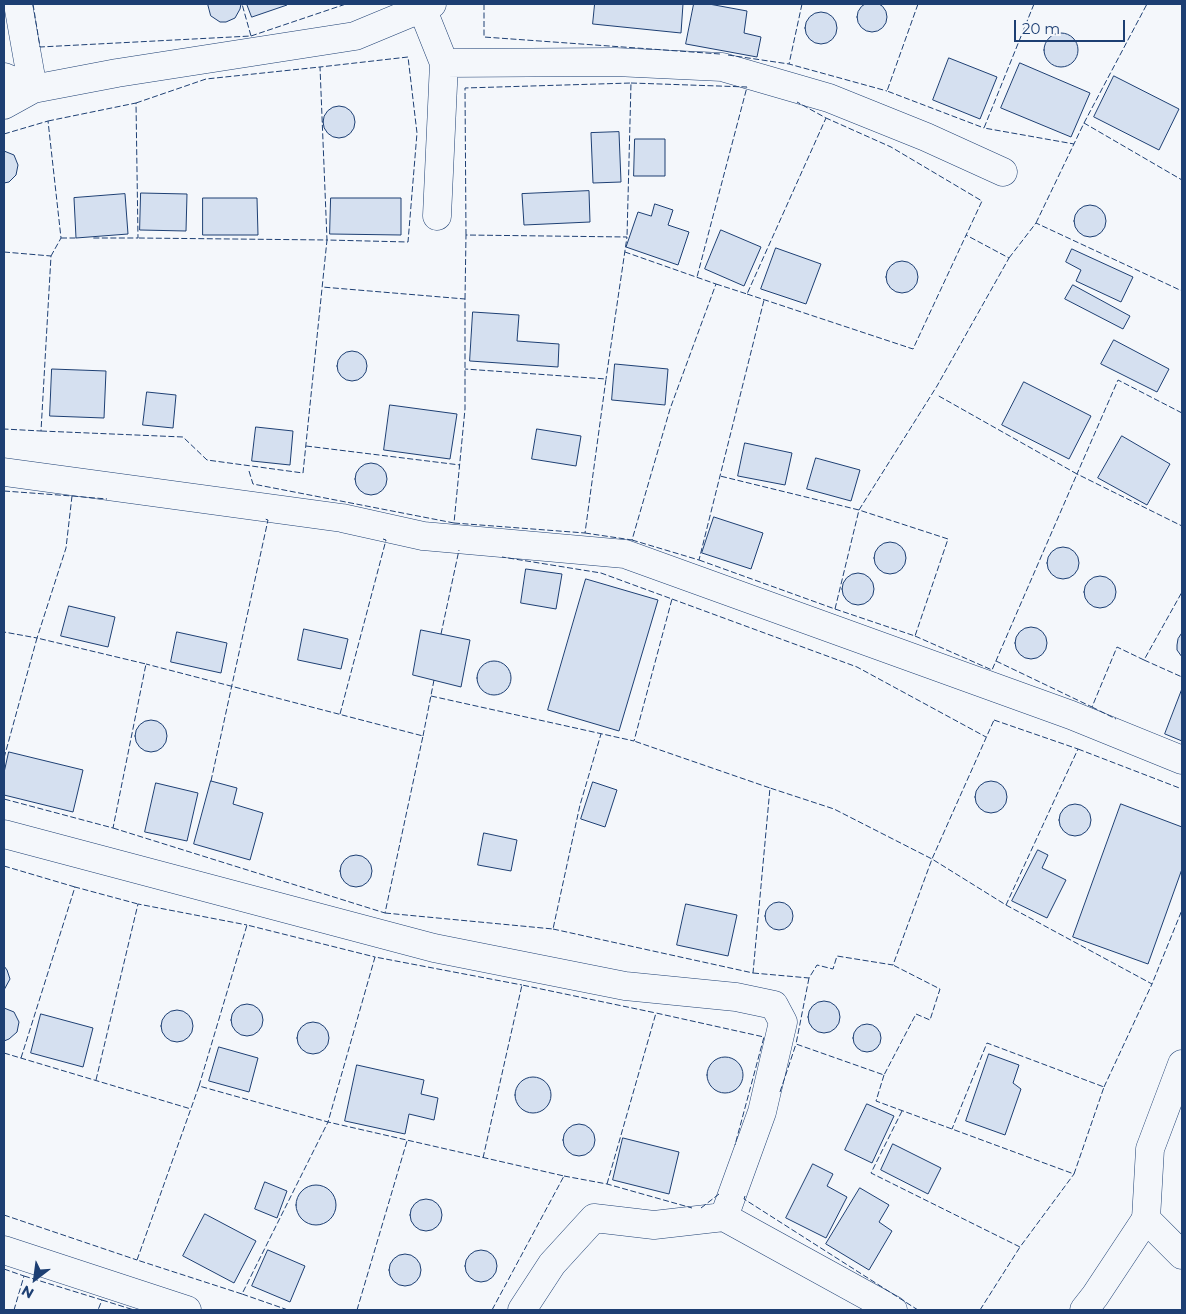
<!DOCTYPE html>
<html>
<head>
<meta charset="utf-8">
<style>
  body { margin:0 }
  #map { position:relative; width:1186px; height:1314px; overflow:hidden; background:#f4f7fb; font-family:Montserrat,sans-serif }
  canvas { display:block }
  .frame { position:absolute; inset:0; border:5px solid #1d3f73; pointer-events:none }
  .north { position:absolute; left:10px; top:1254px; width:50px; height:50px; -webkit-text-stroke:4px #f4f7fb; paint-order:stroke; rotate:210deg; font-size:14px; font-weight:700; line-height:20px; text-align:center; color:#1d3f73 }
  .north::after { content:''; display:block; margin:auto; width:18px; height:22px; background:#1d3f73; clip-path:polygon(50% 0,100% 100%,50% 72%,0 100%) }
  .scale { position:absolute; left:1014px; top:20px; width:111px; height:22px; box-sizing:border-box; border:2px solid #1d3f73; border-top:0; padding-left:6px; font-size:15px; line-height:18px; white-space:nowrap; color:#1d3f73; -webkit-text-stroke:4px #f4f7fb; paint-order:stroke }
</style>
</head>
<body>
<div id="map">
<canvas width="1186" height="1314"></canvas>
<div class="frame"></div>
<div class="north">N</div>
<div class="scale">20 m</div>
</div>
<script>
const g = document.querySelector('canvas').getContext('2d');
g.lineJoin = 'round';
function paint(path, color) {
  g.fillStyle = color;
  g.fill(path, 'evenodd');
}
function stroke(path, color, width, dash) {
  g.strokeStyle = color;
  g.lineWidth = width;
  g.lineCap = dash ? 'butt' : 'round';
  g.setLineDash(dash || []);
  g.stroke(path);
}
const building = new Path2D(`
  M857 17a15 15 0 1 1 30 0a15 15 0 1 1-30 0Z
  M208,4H241L240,9L235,18L226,22H220L211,16Z
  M247,4H286L287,5L252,17Z
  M595,4H683L681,33L593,24Z
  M694,4H709L747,11L744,33L761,37L757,57L686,44Z
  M805 28a16 16 0 1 1 32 0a16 16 0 1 1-32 0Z
  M1044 50a17 17 0 1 1 34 0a17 17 0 1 1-34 0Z
  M949,58L997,77L980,119L933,100Z
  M1020,63L1090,93L1071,137L1001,108Z
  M1114,76L1179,109L1159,150L1094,117Z
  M323 122a16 16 0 1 1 32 0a16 16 0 1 1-32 0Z
  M619,132L621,182L593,183L591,133Z
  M635,139H665V176H634Z
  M4,151L14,155L18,165L16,175L9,182L4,183Z
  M589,191L590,222L524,225L522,194Z
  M141,193L187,194L186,231L140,230Z
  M125,194L128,234L76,238L74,198Z
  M203,198H257L258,235H203Z
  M331,198H401V235L330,234Z
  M655,204L673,210L668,225L689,232L678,265L626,247L638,212L651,216Z
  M1074 221a16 16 0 1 1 32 0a16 16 0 1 1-32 0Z
  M721,230L761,247L744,286L705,269Z
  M776,248L821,264L806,304L761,289Z
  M1072,249L1133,277L1121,302L1076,281L1081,270L1066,262Z
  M886 277a16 16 0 1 1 32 0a16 16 0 1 1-32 0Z
  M1073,285L1130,316L1123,329L1065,299Z
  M473,312L519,315L517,341L559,344L558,367L470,361Z
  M1114,340L1169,369L1157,392L1101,364Z
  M337 366a15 15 0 1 1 30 0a15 15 0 1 1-30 0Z
  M615,364L668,369L665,405L612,400Z
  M52,369L106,371L104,418L50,416Z
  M1024,382L1091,416L1069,459L1002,425Z
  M147,392L176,395L173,428L143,425Z
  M390,405L457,414L450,459L384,450Z
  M256,427L293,431L290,465L252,461Z
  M537,429L581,436L576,466L532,459Z
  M1122,436L1170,464L1147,505L1098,478Z
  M745,443L792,453L785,485L738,476Z
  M816,458L860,470L851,501L807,489Z
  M355 479a16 16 0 1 1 32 0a16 16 0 1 1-32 0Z
  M714,517L763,533L751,569L702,553Z
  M874 558a16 16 0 1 1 32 0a16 16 0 1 1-32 0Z
  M1047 563a16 16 0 1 1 32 0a16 16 0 1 1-32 0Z
  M526,569L562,574L556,609L521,603Z
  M842 589a16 16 0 1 1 32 0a16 16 0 1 1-32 0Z
  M1084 592a16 16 0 1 1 32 0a16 16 0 1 1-32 0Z
  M586,579L658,600L619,731L548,710Z
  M69,606L115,617L108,647L61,636Z
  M1015 643a16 16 0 1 1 32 0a16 16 0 1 1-32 0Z
  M304,629L348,639L341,669L298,660Z
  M421,630L470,640L461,687L413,675Z
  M177,632L227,643L221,673L171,662Z
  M1182,633V657L1177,650V645L1178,639Z
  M477 678a17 17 0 1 1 34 0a17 17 0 1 1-34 0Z
  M1182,689V741L1165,734Z
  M135 736a16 16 0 1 1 32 0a16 16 0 1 1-32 0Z
  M9,752L83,770L73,812L4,795V773Z
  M975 797a16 16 0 1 1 32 0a16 16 0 1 1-32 0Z
  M211,781L237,788L233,804L263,813L250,860L194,844Z
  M593,782L617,790L605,827L581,819Z
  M156,783L198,793L187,841L145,832Z
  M1059 820a16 16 0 1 1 32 0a16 16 0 1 1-32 0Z
  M1121,804L1182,827V869L1148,964L1073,937Z
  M484,833L517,840L511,871L478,865Z
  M1038,850L1048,855L1042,868L1066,880L1047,918L1012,901Z
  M340 871a16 16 0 1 1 32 0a16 16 0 1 1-32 0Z
  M765 916a14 14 0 1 1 28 0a14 14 0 1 1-28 0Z
  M686,904L737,915L728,956L677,945Z
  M4,966L7,970L10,979L4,990Z
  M808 1017a16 16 0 1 1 32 0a16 16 0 1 1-32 0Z
  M231 1020a16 16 0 1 1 32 0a16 16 0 1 1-32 0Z
  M4,1008L14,1012L19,1022L17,1032L9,1039L4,1041Z
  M161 1026a16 16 0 1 1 32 0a16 16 0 1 1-32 0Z
  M41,1014L93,1028L83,1067L31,1053Z
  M297 1038a16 16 0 1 1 32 0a16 16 0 1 1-32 0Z
  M853 1038a14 14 0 1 1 28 0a14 14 0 1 1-28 0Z
  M219,1047L258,1058L249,1092L209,1081Z
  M989,1054L1019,1065L1013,1083L1021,1089L1005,1135L966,1121Z
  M707 1075a18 18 0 1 1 36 0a18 18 0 1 1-36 0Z
  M357,1065L424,1080L421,1094L438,1098L434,1120L409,1114L405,1134L345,1121Z
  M515 1095a18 18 0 1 1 36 0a18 18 0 1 1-36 0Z
  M867,1104L894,1116L872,1163L845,1150Z
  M563 1140a16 16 0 1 1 32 0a16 16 0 1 1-32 0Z
  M623,1138L679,1152L669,1194L613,1180Z
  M893,1144L941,1168L928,1194L881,1170Z
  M813,1164L833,1174L827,1186L847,1197L826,1238L786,1218Z
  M265,1182L287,1191L277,1218L255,1209Z
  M296 1205a20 20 0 1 1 40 0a20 20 0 1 1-40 0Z
  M860,1188L889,1205L879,1222L892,1231L869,1270L826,1244Z
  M410 1215a16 16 0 1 1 32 0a16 16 0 1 1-32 0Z
  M205,1214L256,1241L234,1283L183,1256Z
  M465 1266a16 16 0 1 1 32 0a16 16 0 1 1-32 0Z
  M268,1250L305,1266L290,1302L252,1286Z
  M389 1270a16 16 0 1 1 32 0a16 16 0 1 1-32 0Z`);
paint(building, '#d5e0f0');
stroke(building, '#1d3f73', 1);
const street = new Path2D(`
  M422,8L444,63L437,216
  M444,63L615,62L722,67L829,98L926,137L1003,172
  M4,77L33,89L117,73L355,36L432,4
  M4,105L33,89L18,4
  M4,472L342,518L423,536L625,554L1071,715L1182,760
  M4,834L434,948L625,986L736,997L774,1005L783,1022L762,1112L724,1217L654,1225L594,1218L552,1264L522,1310
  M724,1217L893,1310
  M4,1250L187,1310
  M1084,1310L1095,1296L1146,1219`);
const secondary = new Path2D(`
  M1182,1064L1150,1149L1146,1219L1182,1255`);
stroke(street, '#1d3f73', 29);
stroke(secondary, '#1d3f73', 29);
stroke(street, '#f4f7fb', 28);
stroke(secondary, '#f4f7fb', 28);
stroke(new Path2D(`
  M33,4L40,47L251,36L242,4
  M484,4V37L720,54
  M802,4L789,64L887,91
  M918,4L887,91L984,128
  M1034,4L984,128L1074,144
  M251,36L346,4
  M728,55L789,64
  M631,83L747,87L697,277
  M136,103L206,79L320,67L327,240L138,238
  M48,121L136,103L138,238H91
  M1084,123L1147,4
  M4,134L48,121L61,238L51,256
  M1036,223L1084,123L1182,180
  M466,235L465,88L631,83L627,237
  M61,238H78
  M4,252L51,256L41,431L4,429
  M1009,258L1036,223L1182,291
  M716,284L747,294L826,118L797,102
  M747,294L913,349L982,201L891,147L826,118
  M465,299L466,235L627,237L606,379
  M1182,413L1118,380L1077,474L1182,526
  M41,431L183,437L207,460L303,473L327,240L408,242L417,133L408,57L320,67
  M306,446L460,465
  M249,471L253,484L454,523L465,409V299L322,287
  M4,491L72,496L66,548L37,638L4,632
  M72,496L107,499
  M454,523L585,533L606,379L465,369
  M585,533L632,540L670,409L716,284L625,252
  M632,540L699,560L764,300
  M699,560L835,609L859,510L720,476
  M672,599L857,667L986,737
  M835,609L915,636L948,539L859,510L937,386L1009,258L966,235
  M441,634L459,550
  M915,636L992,670L1077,474L937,395
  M1144,660L1182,677
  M996,661L1092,707L1117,647L1144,660L1182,592
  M431,696L634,741L672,599L601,573L502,557
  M1092,707L1116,719
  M340,714L386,540L383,539
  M994,720L1078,749L1006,905L932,859Z
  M423,736L434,680
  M1078,749L1182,789
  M4,758L37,638L146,664L113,828L4,799
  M211,781L268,520L265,519
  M113,828L385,913L423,736L146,664
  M4,866L75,887
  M1006,905L1152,984L1182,910
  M385,913L553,929L580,805L601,734
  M553,929L753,973L770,788L634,741
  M753,973L809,978L817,965L833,969L837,956L893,965L932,859L834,809L770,788
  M809,978L796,1044L884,1075L916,1014L930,1020L940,989L893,965
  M4,1053L191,1109
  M21,1058L75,887L138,904
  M884,1075L876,1101L1074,1174L1104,1087L987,1043L952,1129
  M96,1080L138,904L247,925
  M199,1086L247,925L375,957
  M1104,1087L1152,984
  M780,1092L796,1044
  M902,1111L871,1173L1020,1247L1074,1174
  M483,1158L522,985L656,1013
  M564,1176L607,1184L692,1208
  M607,1184L656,1013L764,1037L735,1145
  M745,1196L744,1199L918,1310
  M701,1208L719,1194
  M4,1215L137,1260
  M4,1269L24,1276L14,1310
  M24,1276L102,1300L98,1310
  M242,1294L137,1260L199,1086L328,1122L375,957L522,985
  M102,1300L134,1310
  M288,1310L242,1294L328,1122L564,1176L492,1310
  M357,1310L407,1141
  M980,1310L1020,1247`), '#1d3f73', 1, [6, 2.5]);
</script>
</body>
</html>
